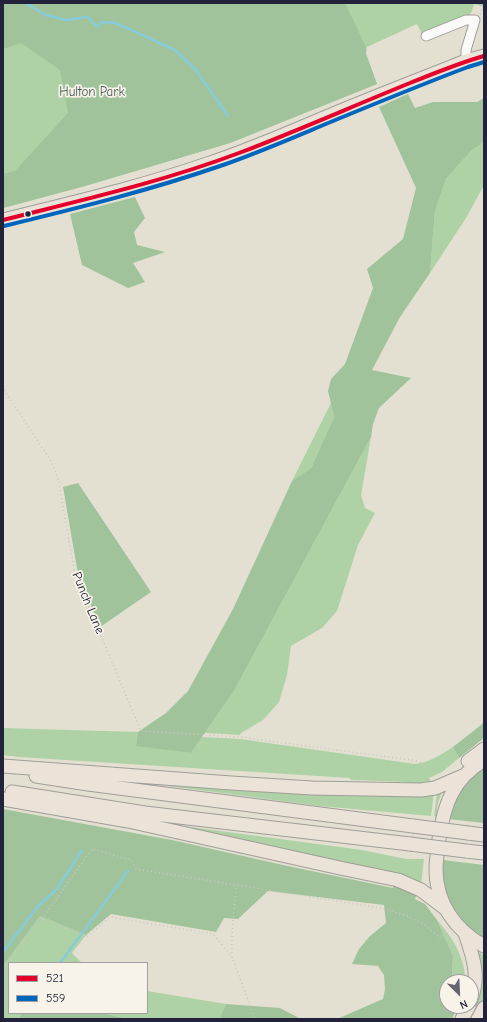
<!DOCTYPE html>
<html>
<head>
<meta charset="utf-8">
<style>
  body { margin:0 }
  #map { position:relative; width:487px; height:1022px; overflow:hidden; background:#e3e0d1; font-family:"Comic Neue",sans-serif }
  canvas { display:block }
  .frame { position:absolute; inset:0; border:4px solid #22223b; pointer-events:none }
  .legend { position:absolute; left:8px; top:962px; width:140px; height:52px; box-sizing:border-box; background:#f7f3e8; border:1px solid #a29fa3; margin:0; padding:5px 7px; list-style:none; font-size:12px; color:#22223b }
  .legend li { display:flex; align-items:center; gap:8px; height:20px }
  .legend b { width:20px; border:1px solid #a29fa3 }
  .north { position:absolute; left:439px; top:974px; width:40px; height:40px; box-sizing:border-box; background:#f7f3e8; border:1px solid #a29fa3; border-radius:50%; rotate:156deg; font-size:11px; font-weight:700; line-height:16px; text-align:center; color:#22223b }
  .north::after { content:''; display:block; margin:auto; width:14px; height:18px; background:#666470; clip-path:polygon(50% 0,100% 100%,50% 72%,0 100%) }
</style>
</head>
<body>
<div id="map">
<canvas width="487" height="1022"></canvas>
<div class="frame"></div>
<ul class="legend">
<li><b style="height:5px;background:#e4002b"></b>521</li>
<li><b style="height:5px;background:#0065bd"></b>559</li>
</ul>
<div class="north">N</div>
</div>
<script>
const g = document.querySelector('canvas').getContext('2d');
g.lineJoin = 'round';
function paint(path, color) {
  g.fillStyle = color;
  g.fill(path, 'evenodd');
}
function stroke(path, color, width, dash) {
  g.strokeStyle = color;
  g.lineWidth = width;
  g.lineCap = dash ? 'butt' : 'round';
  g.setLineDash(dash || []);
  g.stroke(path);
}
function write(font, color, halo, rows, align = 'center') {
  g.font = font + ' "Comic Neue",sans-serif';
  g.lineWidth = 3.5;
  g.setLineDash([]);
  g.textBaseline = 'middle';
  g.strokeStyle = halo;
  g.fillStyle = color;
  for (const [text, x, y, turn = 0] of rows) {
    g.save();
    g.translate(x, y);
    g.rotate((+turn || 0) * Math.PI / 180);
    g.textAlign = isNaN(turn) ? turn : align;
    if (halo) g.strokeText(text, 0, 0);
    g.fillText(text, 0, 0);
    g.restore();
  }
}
paint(new Path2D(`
  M3,3H484V7L474,4L472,11L469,15L422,34L417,24L367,47L366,54L377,84L230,143L85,186L3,208Z
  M484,142V185L466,218L430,273L435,209L446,179L471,151Z
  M331,403L334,417L311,468L292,481Z
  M371,437L361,495L365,508L375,513L358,545L337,611L322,628L291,646L287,675L279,702L263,720L241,733L240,735L205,733L234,691Z
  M3,728L138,732L136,745L191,753L202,737L240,739L415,764C431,762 440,755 453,747L459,758L442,772L429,778L431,782L422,784L406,786V782L351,780L349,778L19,757L3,755Z
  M170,784L403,796L422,795L434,793L431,816L319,806L169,786Z
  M443,790L438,803L436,817L434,816L437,792Z
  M183,826L362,850L406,859H424L421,886L184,828Z
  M40,916L86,935L72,953L82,963H9V1013H22L18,1019H3V966Z
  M437,920C452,937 466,958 465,982H457L452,976L453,956Z
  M474,950L484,955V999L475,1019H467Z
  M147,991L226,1004L220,1019H129L102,1013H147Z`), '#aed2a5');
paint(new Path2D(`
  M3,3H345L366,47V54L377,84L230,143L85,186L3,208V174L15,171L68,113L60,70L21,43L3,49Z
  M408,94L415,108L433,102H477L484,98V142L471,151L446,179L435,210L430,273L400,317L372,370L411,378L379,408L373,424L371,437L234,691L191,753L136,746L138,732L166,713L188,691L233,609L292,481L311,468L334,417L328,391L331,379L345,364L373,288L367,269L403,239L416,188L379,107Z
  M135,197L145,218L134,232L137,245L165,252L133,263L145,282L128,288L82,265L70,214Z
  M78,483L151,592L100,627L78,574L63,487Z
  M484,721V738L459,758L453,747L481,725Z
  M484,767V823L448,819C454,804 460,788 471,777C475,774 480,771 484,767Z
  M3,809L172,840L283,865L393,888L394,885L417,894L415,899L425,904L437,920L453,956L452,976L457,982H447V1006H458L452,1019H337L383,999L385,989L384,975L378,966L352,964L359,949L370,936L386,923L384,905L268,891L238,919L224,918L216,932L111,914L86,935L40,916L3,966Z
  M443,860L484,865V940L471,931L451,907L441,880Z
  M226,1004L280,1008L301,1019H218L220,1018Z
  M22,1013H102L129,1019H18Z`), '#a0c39b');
stroke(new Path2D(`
  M25,3L46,15L66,20L88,17L97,27L102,22L116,23L175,50L195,69L228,116
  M3,952L38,906L57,889L82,850
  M60,963L128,871`), '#86cbd9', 2.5);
const minor = new Path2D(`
  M426,36L466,20H475L466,50V61`);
const highway = new Path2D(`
  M3,220C71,203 141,187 207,164C250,150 290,132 331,115C376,96 421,79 466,61L484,56
  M484,760C453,779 444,804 439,839C438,849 436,860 436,869C436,903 455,930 484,946
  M468,761L484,749
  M3,766L231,783L312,788L421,790L435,788L463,776
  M36,776L88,784L413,826
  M12,792L145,813L410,844
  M3,799L128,821L340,868L398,880L421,890L446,909
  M468,833L484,835
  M466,851L484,853
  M465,933C473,957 480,975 471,1000
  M462,1019L469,1006
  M478,1019L484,1008`);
stroke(minor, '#a09e99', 11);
stroke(highway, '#a09e99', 15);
stroke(new Path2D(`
  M480,14L484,3
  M3,386L6,393L51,461L56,472L59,484L75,574L141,731L239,737L419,761L423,764L432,777
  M42,919L92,849L131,860L136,869L381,908L407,916L425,925L440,938L448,932
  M232,957C231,933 234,909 237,885
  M3,969L42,919L86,937L110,917L213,934L232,957L255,1019`), '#c8c7c6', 1.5, [1, 3]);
stroke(minor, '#fbfaf8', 9);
stroke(highway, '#ebe3d8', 13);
const highwayBridge = new Path2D(`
  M413,826L468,833
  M410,844L466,851`);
stroke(highwayBridge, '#a09e99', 15, []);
stroke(highwayBridge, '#ebe3d8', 13);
stroke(new Path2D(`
  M3,220C82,200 162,182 239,153C297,131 353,106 410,83C435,73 459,63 484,56`), '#e4002b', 4);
stroke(new Path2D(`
  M4,226C78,208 151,190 223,165C266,150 308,131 350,114C389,98 428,82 468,67L484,62`), '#0065bd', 4);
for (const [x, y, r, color] of [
  [28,214,3.5,"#22223b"]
]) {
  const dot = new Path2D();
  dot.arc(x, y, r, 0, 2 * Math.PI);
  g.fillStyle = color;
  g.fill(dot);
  stroke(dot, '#f7f3e8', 1.5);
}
write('13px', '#445c54', '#f7f3e8', [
  ["Hulton Park",92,92]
]);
write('13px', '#22223b', '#f7f3e8', [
  ["Punch Lane",88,603,68]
]);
</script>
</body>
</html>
